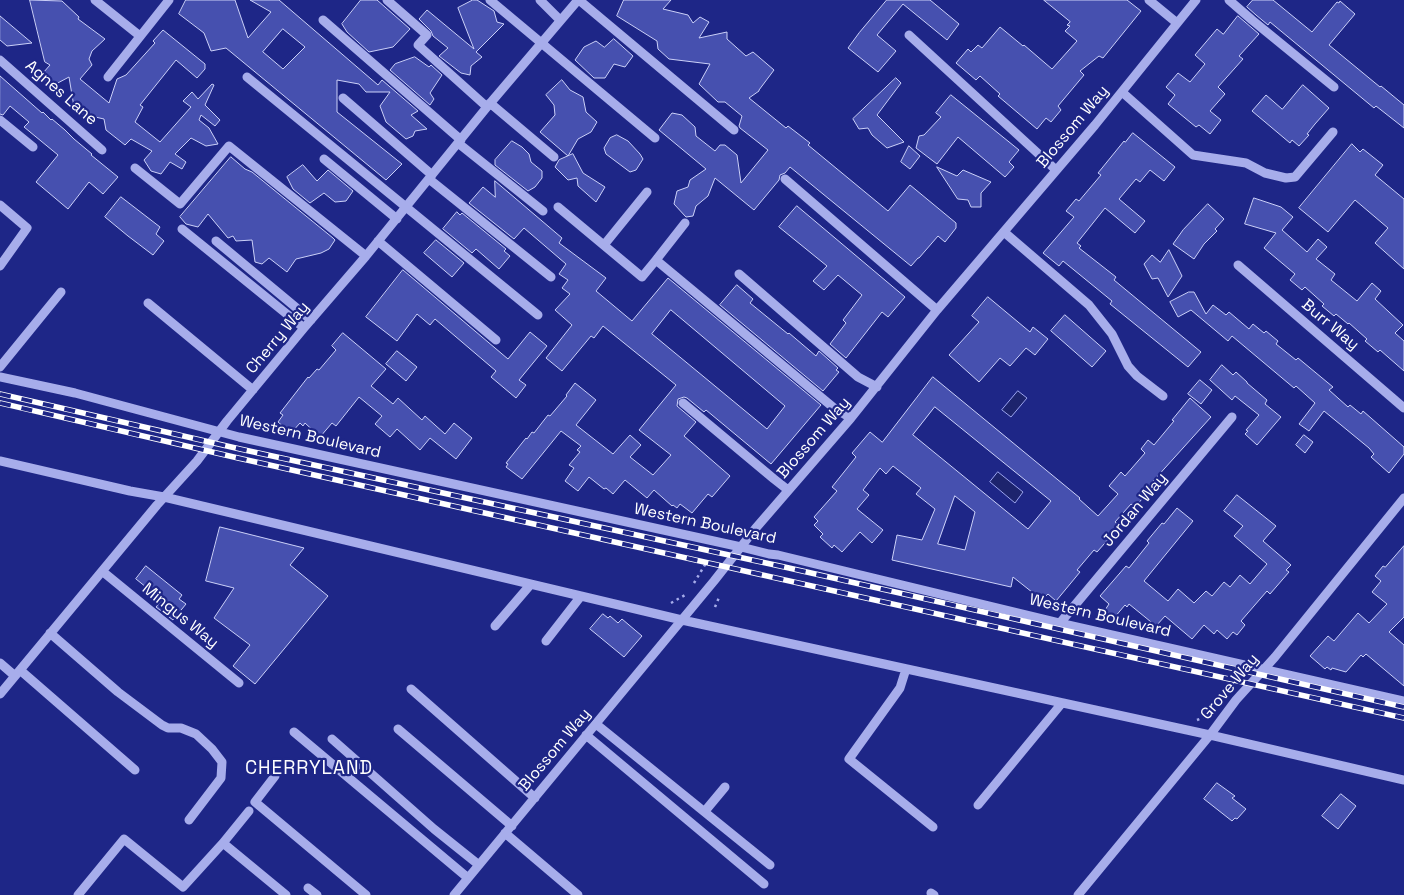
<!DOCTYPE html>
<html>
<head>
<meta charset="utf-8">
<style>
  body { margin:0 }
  canvas { display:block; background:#1e2687 }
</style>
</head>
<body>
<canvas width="1404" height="895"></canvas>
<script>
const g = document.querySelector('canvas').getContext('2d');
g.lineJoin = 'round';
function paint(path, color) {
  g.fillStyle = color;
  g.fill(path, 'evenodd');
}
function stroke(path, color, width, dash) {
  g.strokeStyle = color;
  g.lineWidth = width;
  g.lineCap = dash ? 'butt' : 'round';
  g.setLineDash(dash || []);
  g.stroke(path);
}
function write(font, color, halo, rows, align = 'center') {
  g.font = font + ' "Space Grotesk",sans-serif';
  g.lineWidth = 4.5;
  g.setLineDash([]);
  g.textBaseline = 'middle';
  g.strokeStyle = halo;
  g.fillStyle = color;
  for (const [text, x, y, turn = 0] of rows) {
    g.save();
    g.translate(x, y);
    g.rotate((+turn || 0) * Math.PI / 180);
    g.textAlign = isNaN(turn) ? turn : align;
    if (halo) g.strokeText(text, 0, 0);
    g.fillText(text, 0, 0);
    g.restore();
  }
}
const water = new Path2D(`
  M1018,391L1027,398L1011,417L1002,410Z
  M998,472L1023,492L1015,503L990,482Z`);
paint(water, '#1d246d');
stroke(water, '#9aa3ed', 1);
const building = new Path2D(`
  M30,0L62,1L79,17L78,19L105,39L92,51L89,59L92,65L80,79L109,103L117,79L126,75L155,43L153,41L163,30L205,64V69L197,78L176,60L140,105L143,107L135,122L160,142L191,107L183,101L192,92L198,99L212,84L214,85L205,105L220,120L215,126L201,115L199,120L209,128L218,144L206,146L191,138L175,154L186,162L182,169L170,162L161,174L151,171L144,160L152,151L131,139L125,145L106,130L104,119L82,114L74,107L69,77L54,85L42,79L43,73L50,65L45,62Z
  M186,0H235L248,38L271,12L250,0H279L378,85L382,80L418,111L411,115L427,129L415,131L413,136L406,139L386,122L380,106L390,92H366L359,84L337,80V112L402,164L386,180L226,48L211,51L204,33L179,14ZM283,29L305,47L283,69L263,52Z
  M361,0H377L410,29L393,47L369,52L347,32L342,24Z
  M473,0H477L494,11L497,22L504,24L476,52L482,57L471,66L470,75L461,73L439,56L448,48L433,36L431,31L419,19L427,10L474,49L458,8Z
  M624,0H671L663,9L688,15L693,23L700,17L709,22L699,38L727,32V39L746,56L753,52L774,70L759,90V91L749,98L786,128L788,126L810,143L808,145L888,211L910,185L956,223V228L945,242L938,236L919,258H918L911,266L790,167L785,173L780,175L779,180L754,210L715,178L708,196L696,206L693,216L686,217L674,204L677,191L688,187L690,180L706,169L659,130L672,113L682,115L695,127L696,136L715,151L720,145H725L737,155L741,183L768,150L740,128L739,126L742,116L725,102H718L699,84L710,64L669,59L658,49L657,41L617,16Z
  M887,0H930L959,24L947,40L903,4L877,35L896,51L878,72L848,48L859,33Z
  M1044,0H1127L1141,11L1103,58L1099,56L1080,71L1084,75L1058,106L1061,110L1051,122L1046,118L1037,129L998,96L1000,94L980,76L976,80L956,63L968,49L971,52L978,45L982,48L1000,27L1023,46L1024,45L1052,69L1077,41L1065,31L1070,26L1067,25L1070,22Z
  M1253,0H1273L1312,32L1337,2L1339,3L1340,1L1355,14L1329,45L1380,87L1381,86L1404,105V128L1376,106L1374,108L1270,22L1268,25L1256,15L1247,7Z
  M0,16L32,43L7,46L0,40Z
  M1238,16L1259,34L1239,56L1243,59L1218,87L1225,94L1210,111L1221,120L1210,134L1199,125L1196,127L1168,104L1175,95L1166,87L1178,73L1190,82L1205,64L1195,55L1217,29L1223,34Z
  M614,39L633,56L625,67L614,64L605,78H594L575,60L584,47L596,41L604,47Z
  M415,57L429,67L431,65L442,75L430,93L434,99L430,105L390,70L395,64Z
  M0,76L42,113L43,112L51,120L52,119L65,130L74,139L92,154L91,155L118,177L103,194L89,182L68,209L36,182L58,155L24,127L29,122L10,106L3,115L0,114Z
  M896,78L901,83L877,115L904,142L887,148L872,135L868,128L859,129L853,119Z
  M562,80L570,90L583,97L586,112L597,122L591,132L578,139L568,156L540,132L555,115L554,105L546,95Z
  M1303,85L1329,108L1315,124L1307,134L1309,135L1299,146L1292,140L1290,143L1252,111L1266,95L1282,109Z
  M951,95L1019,150L1009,162L1014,167L1005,177L958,137L937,164L916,148L919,136L924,135L941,117L936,113Z
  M1133,133L1175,167L1164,181L1150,170L1140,182L1136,179L1119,199L1145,221L1135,233L1105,208L1077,243L1081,246L1079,248L1116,277L1114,280L1201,352L1188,367L1110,304L1112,301L1063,261L1059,266L1043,253L1074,217L1066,211L1076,199L1079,201L1101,175L1098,173L1124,141L1125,142Z
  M617,135L628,141L640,154L643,159L636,170L630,172L606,154L604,148L610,138Z
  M512,141L522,147L529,154L531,162L542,171V178L535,187L528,191L495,165V160Z
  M1352,144L1360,152L1363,149L1383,165L1375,175L1404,199V269L1375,243L1388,228L1355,200L1328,232L1299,208Z
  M909,146L920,156L910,169L901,162Z
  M573,154L583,173L605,187L596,202L578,186L577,178L568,180L555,167L559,160Z
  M231,157L245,169L252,172L333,238L335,240L329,249L321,253L296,259L287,272L269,258L262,264L255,262L252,240L236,241L233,236L228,238L208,214L198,227L186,224L180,217Z
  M303,165L317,181L328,170L353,191L346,201L335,202L324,193L310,203L293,189L287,177Z
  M937,167L957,176L963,170L991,182L981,193V207H971L968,200L958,199Z
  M495,181L562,238L559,243L606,278L596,291L632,321L668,278L821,405L771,464L706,410L704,412L687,398L684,397L678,399L677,406L696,422L684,436L730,476L712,497L708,494L692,513L680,504L677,508L673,505L672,506L654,490L647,498L625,480L613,494L606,488L604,489L589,477L578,491L565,481L574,468L569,465L580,452L577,450L581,446L561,431L522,479L506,467L508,464L506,463L526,438L527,439L532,432L534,433L548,415L550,416L567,396L566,395L575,383L596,400L576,425L613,454L630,435L641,445L630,457L653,475L671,455L639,430L676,385L603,326L594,338L591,336L562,371L546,358L572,325L555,310L570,294L562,288L568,280L559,274L566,264L524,228L514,239L469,203L483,187L495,197ZM671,310L785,406L767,429L652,334Z
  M121,197L160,227L156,234L164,241L153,255L128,236L105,217Z
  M1254,198L1281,207L1293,217L1282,230L1307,252L1318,239L1327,247L1316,259L1335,274L1331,280L1357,301L1372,283L1381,291L1375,299L1403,325L1395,333L1404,341V371L1380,350L1378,352L1365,341L1367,339L1349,323L1348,324L1336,314L1334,316L1322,306L1324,304L1305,287L1302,290L1290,280L1295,274L1264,248L1276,233L1245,224Z
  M1208,204L1224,219L1215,229L1217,231L1204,244L1194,259L1173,244L1183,230Z
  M797,206L905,297L888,317L882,312L846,358L830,344L846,323L843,320L862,295L838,275L824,290L813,281L827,266L779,227Z
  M457,212L460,215L462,213L506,249L504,251L510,256L499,269L476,249L472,253L443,229Z
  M436,240L464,263L452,277L424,253Z
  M1169,250L1182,276L1168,297L1158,278L1152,279L1144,264L1152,255L1160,262Z
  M403,270L508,359L530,332L547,346L519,380L526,385L516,398L491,377L496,371L435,319L430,325L417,314L397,341L366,317Z
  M737,285L753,299L750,303L788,334L789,333L816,356L819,351L838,368L836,370L839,372L823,391L720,305Z
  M1189,292H1194L1206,314L1213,305L1226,315L1229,312L1249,329L1253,324L1264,333L1266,331L1278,341L1276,344L1296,360L1298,358L1333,387L1329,390L1348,407L1350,405L1361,414L1363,411L1404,447V454L1389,473L1371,457L1374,454L1369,448L1324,411L1309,431L1299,424L1315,403L1296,386L1294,388L1232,336L1228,341L1191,310L1178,317L1170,302Z
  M988,297L1030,332L1033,327L1048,339L1035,355L1026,348L1010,366L1000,358L979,382L949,355L979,322L972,316Z
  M1065,315L1106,351L1092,367L1051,331Z
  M343,333L386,369L371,386L393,404L398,398L422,420L425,416L445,434L454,423L472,438L456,459L430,438L420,450L397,429L390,437L375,424L382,416L359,397L336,426L332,423L320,437L305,423L303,426L300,423L291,433L278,422L283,415L280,413L308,377L309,378L317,369L319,370L336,350L332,346Z
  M397,351L417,367L406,381L386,364Z
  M1222,365L1233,375L1236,372L1247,382V383L1267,400L1265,404L1281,417L1257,445L1245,434L1248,431L1246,430L1259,415L1235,396L1232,400L1210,380Z
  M933,377L1080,498L1079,499L1098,516L1118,494L1109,486L1121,472L1125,476L1145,453L1141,449L1148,440L1154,445L1174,421L1172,420L1190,398L1211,417L1146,489L1149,491L1135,507L1131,504L1115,522L1120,526L1097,552L1094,550L1077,570L1080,572L1056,601L1048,594L1042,600L1013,577L1011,587L892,560L897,535L922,540L935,509L916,494L921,488L893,466L886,474L880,468L863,490L869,495L857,509L883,530L872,543L860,532L842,552L834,545L832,548L820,537L823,534L814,525L818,521L814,517L837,491L832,487L856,457L852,453L870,432L882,442ZM935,407L1051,501L1028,529L913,435ZM955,496L975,512L965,550L938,544Z
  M1200,380L1212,390L1201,404L1188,394Z
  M1304,435L1313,442L1305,453L1296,445Z
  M1237,495L1276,526L1263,541L1291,565L1286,570L1289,572L1270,594L1267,591L1241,621L1245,625L1237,635L1233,632L1227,639L1217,630L1214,634L1204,625L1192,639L1165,616L1156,626L1129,604L1127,607L1125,605L1114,618L1105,610L1109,604L1100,596L1126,566L1129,568L1149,543L1147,541L1162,523L1164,524L1177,508L1193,521L1144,581L1168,601L1178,589L1194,603L1206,591L1212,596L1224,582L1230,587L1240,575L1250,584L1267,564L1234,536L1243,526L1224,511Z
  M220,527L304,548L290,565L328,596L255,684L233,666L250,645L214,618L234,588L206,581Z
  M1404,546V617L1389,632L1404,645V686L1366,654L1363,657L1361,655L1346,672L1332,668L1331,670L1327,667L1325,669L1310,656L1328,636L1334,641L1358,613L1369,623L1387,604L1372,592L1381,581L1375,576L1383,566L1385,567Z
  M146,566L182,595L179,599L186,604L173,620L156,607L162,600L136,579Z
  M603,614L608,618L610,616L618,623L622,619L642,636L624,657L590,629Z
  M1217,783L1235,796L1232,798L1246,809L1237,819L1235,818L1232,821L1204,799Z
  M1341,794L1356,806L1338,829L1322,816Z`);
paint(building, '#4650af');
stroke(building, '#cbd0f8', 1);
stroke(new Path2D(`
  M694,583L706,563
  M671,603L685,595
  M715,607L720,595
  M1232,685L1236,678
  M1197,720L1209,715`), '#a7adeb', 2.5, [2.5, 4]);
stroke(new Path2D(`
  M95,0L140,36
  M387,0L427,35L418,45L487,107
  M490,0L655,138
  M540,0L560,20
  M579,0L734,130
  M1149,0L1177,23
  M1229,0L1252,20L1334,87
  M323,20L461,140
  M909,35L1056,170
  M0,60L102,150
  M108,77L169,0
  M247,77L538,315
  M1122,92L1193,155L1246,163L1265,173L1286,178L1295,177L1333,132
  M343,98L432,175
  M490,103L554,157
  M0,120L33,147
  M458,143L543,211
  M324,159L397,219
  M135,168L180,204L229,146L366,256
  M429,179L551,277
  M785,179L937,310
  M0,205L27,228L0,266
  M558,207L642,277L656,260
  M685,223L656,260L834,408L851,418
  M182,229L304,328
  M1004,232L1089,305L1112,334L1128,366L1137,376L1163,396
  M216,241L311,320
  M378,241L496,340
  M604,245L647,192
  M1238,265L1404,408
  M739,274L858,377L877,387
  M148,303L253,390
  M0,367L61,292
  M0,377L75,393L239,437L741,547L769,554L778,555L1060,623L1404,701
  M683,403L774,479L788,490
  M0,461L130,491L164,497L682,620L1210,735L1404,780
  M102,571L239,683
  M1060,623L1232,417
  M495,626L531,584
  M50,633L118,692L162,725L168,728H181L196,734L212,749L222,762L221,778L189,820
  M546,641L581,596
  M0,663L15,676
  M906,669L900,688L849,759L933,827
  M20,670L135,770
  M411,689L535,798
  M0,694L157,505L197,461L227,421L304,328L366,256L487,107L578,0
  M596,724L770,865
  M398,729L512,826
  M294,732L468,878
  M586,735L764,884
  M332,739L434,829L479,865
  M275,776L255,802L366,895
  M978,805L1062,703
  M249,811L223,843L286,895
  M705,811L725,787
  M505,833L578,895
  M308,888L317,895
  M931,893L934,895
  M78,895L124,839L183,887L223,843
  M454,895L714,581L755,529L851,418L937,310L1095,125L1196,0
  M1078,895L1210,735L1236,700L1275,657L1404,498`), '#a7adeb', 9);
const rail = new Path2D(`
  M0,394L240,449L789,568L1404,707
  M0,403L238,458L1404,718`);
stroke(rail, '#fff', 5.5);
stroke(rail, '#1e2687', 4, [11]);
write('16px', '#fff', '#1e2687', [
  ["Agnes Lane",61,93,41],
  ["Blossom Way",1073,127,-50],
  ["Burr Way",1330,325,40],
  ["Cherry Way",278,338,-50],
  ["Western Boulevard",310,437,13],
  ["Blossom Way",814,438,-49],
  ["Jordan Way",1135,510,-50],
  ["Western Boulevard",705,524,12],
  ["Mingus Way",180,616,39],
  ["Western Boulevard",1100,616,13],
  ["Grove Way",1230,687,-50],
  ["Blossom Way",555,750,-50]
]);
g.letterSpacing = '1px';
write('19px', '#fff', '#1e2687', [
  ["CHERRYLAND",309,769]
]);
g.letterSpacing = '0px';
</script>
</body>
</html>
